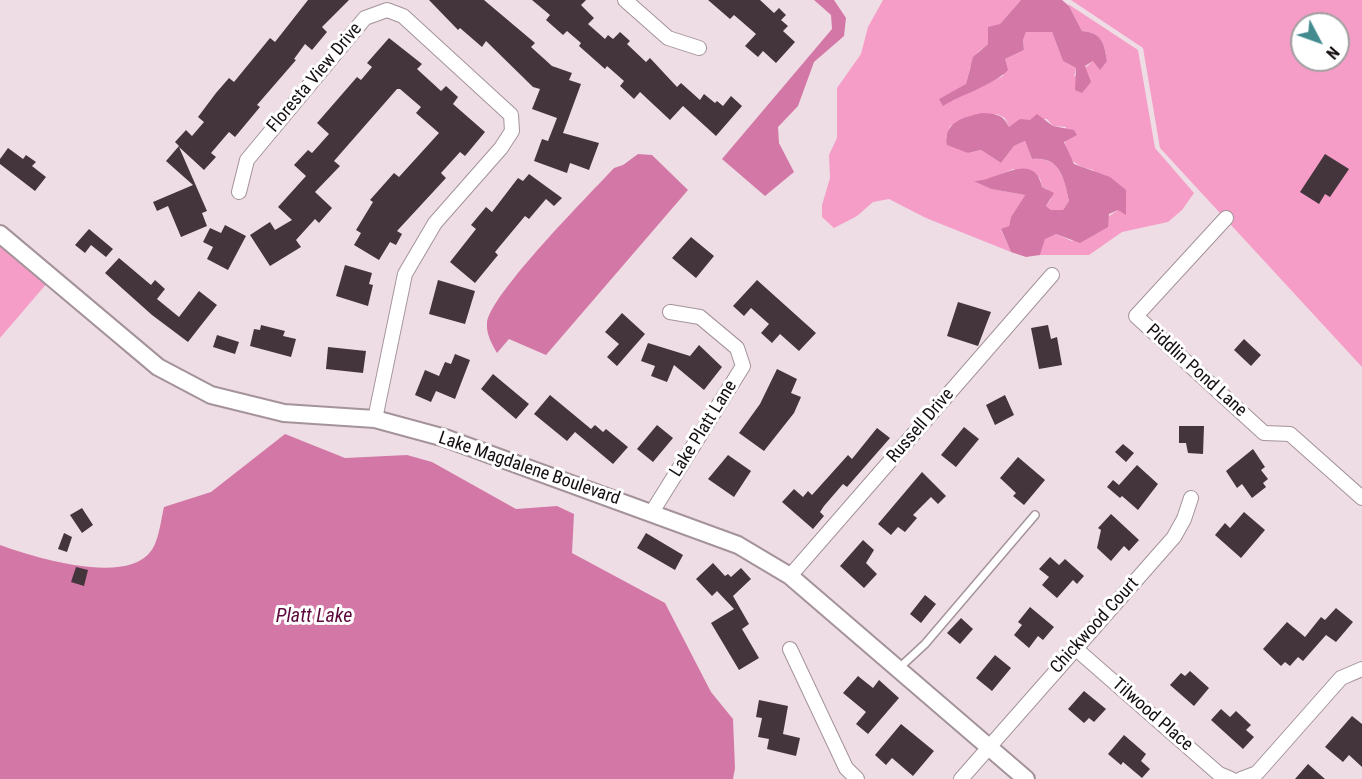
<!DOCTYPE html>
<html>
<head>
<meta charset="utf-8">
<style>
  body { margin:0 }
  #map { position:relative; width:1362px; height:779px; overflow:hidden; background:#efdde5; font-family:"Roboto Condensed",sans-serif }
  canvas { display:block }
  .north { position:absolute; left:1290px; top:12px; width:60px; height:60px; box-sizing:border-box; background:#fff; border:2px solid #a19fa0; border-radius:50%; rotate:131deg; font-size:16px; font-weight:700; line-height:24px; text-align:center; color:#150f12 }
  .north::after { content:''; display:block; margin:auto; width:21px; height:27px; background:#438b8f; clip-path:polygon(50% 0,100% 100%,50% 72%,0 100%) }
</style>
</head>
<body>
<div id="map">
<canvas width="1362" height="779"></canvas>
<div class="north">N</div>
</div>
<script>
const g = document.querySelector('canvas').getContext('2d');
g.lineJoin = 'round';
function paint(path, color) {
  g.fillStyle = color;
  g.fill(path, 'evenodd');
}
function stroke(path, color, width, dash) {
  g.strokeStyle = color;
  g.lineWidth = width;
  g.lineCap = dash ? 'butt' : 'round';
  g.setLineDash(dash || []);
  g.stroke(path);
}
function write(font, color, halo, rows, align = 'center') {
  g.font = font + ' "Roboto Condensed",sans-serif';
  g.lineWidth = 6;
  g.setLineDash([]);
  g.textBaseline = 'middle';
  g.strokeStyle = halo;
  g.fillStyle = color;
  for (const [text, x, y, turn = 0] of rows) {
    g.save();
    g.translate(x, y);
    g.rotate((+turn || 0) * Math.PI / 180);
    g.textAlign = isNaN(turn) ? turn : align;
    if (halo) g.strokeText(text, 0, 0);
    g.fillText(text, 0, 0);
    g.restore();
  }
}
paint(new Path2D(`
  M883,0H1021L1000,24L988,44L978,52L970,67L966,85L939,99L952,101L1003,76L1005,59L1024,50L1023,40L1026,32H1052L1063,61L1076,68L1074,77L1093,61H1107C1104,42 1102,33 1082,31L1068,4L1138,50L1155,148L1194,193L1182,210L1168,222L1122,232L1089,255H1040L1045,238L1056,234L1072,241L1118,210L1093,170C1067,164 1063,153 1066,127L1053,126L1047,119L1030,120L1009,127L1005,118L997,114L950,126L946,138L968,153L981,150L1001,163L1014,146L1025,141L1032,159C1060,157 1064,178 1069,201L1063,210H1051L1046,206L1051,199L1047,189L1042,187L1040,178L1013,169L984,181H976L991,189L1025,195L1011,217L1009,226L1001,230L1011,252L926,218L889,199L873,202L857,216L834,228L822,217V205L830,178L829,155L837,138V88L861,54L868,27Z
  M1071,0H1362V367L1160,148L1143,48ZM1302,24H1338V60H1302Z
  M0,242L48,282L0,338Z`), '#f59cc7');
paint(new Path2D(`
  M814,0H834L846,18L844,36L814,62L798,106L778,127L779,143L794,172L765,196L722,159L832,29L831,15Z
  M1021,0H1062L1069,6L1082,31C1102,33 1104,42 1107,61L1100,70L1093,61L1085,66L1091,82L1082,93L1075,90L1076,68L1063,61L1052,32H1026L1023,40L1024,50L1005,59L1008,70C997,83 959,96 943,106L939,99L966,84L973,57L988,44V27L1000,24Z
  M982,113C996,114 1003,114 1009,127L1020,119L1030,120L1037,114L1053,126L1074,130L1077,135L1064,142L1074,164L1110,177L1126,190V215L1118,210L1109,214L1108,227L1080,243L1056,234L1045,239L1040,255L1026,257L1011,252L1001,229L1009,226L1011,217L1025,195L991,189L974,181C997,181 1034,149 1042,187L1054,193L1046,206L1051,210H1063L1069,201C1064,178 1060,156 1032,159L1025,141L1014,146L1001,163L981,150L968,153L947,145C943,122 964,117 982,113Z
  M638,154L652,155L688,190L546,355L509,339L497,353C492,345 486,333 487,324C487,297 591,193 614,168L623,165Z
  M285,434L345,458L407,455L432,462L516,509L557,506L574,514L572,553L665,603L711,692L733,719L735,768L733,779H0V545C33,557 126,586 151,551C159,541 161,519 164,507L211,492Z`), '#d378a6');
paint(new Path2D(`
  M308,0H349L322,27L327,32L312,50L305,44L294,59L296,60L257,105L260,107L235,137L229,132L211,153L216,157L204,170L179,147L207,211L202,213L207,226L181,237L168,206L157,211L153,202L193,185L166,161L179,146L175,142L186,130L192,136L204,122L198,117L216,93L229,78L234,82L270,38L275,42Z
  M429,0H484L535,43L531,47L552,66L572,73L569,80L581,84L563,133L599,143L589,170L570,163L567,173L534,161L542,139L548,141L557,118L532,109L540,89L533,87L486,41L482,47L460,28L458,30Z
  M532,0H586L581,5L594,18L588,24L605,39L608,35L613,39L620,32L630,41L627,44L646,62L650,58L677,87L681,83L700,100L704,94L715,103L717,101L723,106L731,96L742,106L716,136L683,106L670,120L640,92L634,99L620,86L624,81L607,66L605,69L579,46L581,43L567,31L563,35L546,20L550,15Z
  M708,0H760L774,13L779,8L786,15L781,20L788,26L783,31L795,42L776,63L763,51L758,57L745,46L756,34L734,15L730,19Z
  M389,38L422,64L417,69L441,91L446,86L458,97L453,104L485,132L465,156L460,152L441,173L446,178L397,231L402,234L396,245L390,242L379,260L354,245L361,233L356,230L373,202L370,200L394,173L399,177L439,133L416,113L421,107L400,89H397L334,161L340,166L315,192L332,208L319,223L315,219L296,240L301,247L270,266L250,235L270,222L275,230L292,220L278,207L306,176L294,165L308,150L312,153L329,134L317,123L357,77L361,80L372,67L367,63Z
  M8,148L23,159L26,155L36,162L32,166L46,177L35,191L0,164V159Z
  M1325,154L1349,169L1330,197L1325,194L1319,204L1300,192Z
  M529,174L562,198L554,206L546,199L529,219L525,216L495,252L498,255L475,283L450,262L476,229L471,225L486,207L492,212L518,178L523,181Z
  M225,225L246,236L228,270L207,259L213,247L203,242L210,228L221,233Z
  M89,229L113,249L106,257L91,245L85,253L75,245Z
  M691,237L714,256L696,278L672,258Z
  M119,258L151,285L155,280L165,289L157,299L179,317L199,291L217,305L188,342L152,315L105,273Z
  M345,265L372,273L369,284L373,285L368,306L336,296Z
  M438,280L475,291L465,324L429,314Z
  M757,280L816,333L799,351L780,334L772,343L761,333L769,324L751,308L744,316L733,306Z
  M958,302L991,312L978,346L947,336Z
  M622,313L645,334L617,366L607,357L619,344L605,332Z
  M261,325L285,331L283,336L296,339L291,357L250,346L254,329L260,330Z
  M1048,325L1051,339L1057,337L1062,365L1039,369L1031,328Z
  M217,335L239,342L235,354L213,347Z
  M1244,339L1261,355L1251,366L1234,350Z
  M648,343L690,356L699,345L722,367L704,390L674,365L667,382L651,376L655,366L641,361Z
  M328,347L366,351L363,373L326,369Z
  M455,354L470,360L455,399L436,391L431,402L415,395L425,370L439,376L445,362L451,364Z
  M777,369L797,379L791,393L801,397L794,413L764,451L739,433L760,404Z
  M493,374L529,404L516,419L481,389Z
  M550,395L591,429L595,425L603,432L606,429L628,447L613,464L575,432L567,441L534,414Z
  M1005,395L1014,415L995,425L986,405Z
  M657,425L673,438L653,462L637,449Z
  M1179,426H1204L1203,454L1188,453L1186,443H1179Z
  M964,427L979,439L956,467L941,455Z
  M877,428L890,438L847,487L843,484L824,506L820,512L824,516L813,529L782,502L794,489L803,497L808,491L812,495L848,455L852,459Z
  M1123,444L1134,453L1126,462L1115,452Z
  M1253,449L1265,467L1261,470L1268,479L1263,483L1266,487L1252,498L1242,484L1237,488L1226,471Z
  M728,455L751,471L734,497L708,479Z
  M1018,457L1045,480L1024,505L1013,496L1016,493L1000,478Z
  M1137,465L1158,484L1138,510L1122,496L1120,498L1107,487L1113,480L1119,485Z
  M922,472L946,496L938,504L931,497L913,515L917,518L905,532L898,527L891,535L878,524Z
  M82,508L93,525L82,533L70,515Z
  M1244,512L1265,530L1241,558L1215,535L1225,523L1230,528Z
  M1111,514L1139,540L1129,551L1124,546L1111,561L1097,548L1101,530L1098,528Z
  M64,533L72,537L67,552L58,549Z
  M646,533L683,555L675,570L637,548Z
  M863,540L874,550L866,563L877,574L864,588L840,566Z
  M1050,557L1059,565L1065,559L1084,576L1077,584L1073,580L1057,598L1042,585L1049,577L1039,569Z
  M713,563L725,576L728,574L731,577L741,568L751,579L733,596L749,624L742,629L759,658L739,670L711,623L734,609L717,591L712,596L696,579Z
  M76,567L88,570L84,586L71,582Z
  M925,595L936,604L921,623L910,614Z
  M1030,607L1054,627L1043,640L1038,636L1029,648L1014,635L1022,625L1018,622Z
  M1336,608L1353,622L1336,642L1326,635L1303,661L1298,657L1290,666L1285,662L1281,666L1263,649L1287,622L1305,637L1321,617L1325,620Z
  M961,618L973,629L960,644L947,633Z
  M995,655L1011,668L992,691L976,678Z
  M1190,671L1209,688L1194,706L1170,685L1181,673L1185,676Z
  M858,676L873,688L879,680L899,698L868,734L856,724L866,712L843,693Z
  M1084,691L1106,709L1094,722L1089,718L1084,723L1068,709Z
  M759,700L788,706L783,734L800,738L796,756L767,749L769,739L758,737L762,718L756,717Z
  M1221,709L1230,717L1236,711L1251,725L1246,730L1254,737L1243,749L1211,720Z
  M1352,716L1362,724V767L1349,755L1343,762L1325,747Z
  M901,724L934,751L913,776L892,758L886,765L875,755Z
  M1124,735L1146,754L1141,761L1150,769L1142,778L1123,762L1121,765L1108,754Z
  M1308,764L1325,779H1295Z`), '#43353b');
const service = new Path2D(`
  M898,669L925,644L1035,515`);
const minor = new Path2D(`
  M625,0L668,38L699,48
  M239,192L247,160L365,18L387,10L403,16L511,115L512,131L501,148L435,223L405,274L375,419
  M1226,218L1136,316L1264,433L1290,434L1362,498
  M652,512L743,366L737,348L700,317L670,312
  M790,576L1052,275
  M1075,648L1219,774L1231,779
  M790,649L846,768L857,779
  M961,779L1174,537L1184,519L1191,498
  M1241,779L1257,773L1341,678L1362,669`);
const tertiary = new Path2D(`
  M0,234L158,367L211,395L284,413L375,419L445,438L738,545L790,576L1026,779`);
stroke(service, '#a4939a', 10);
stroke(minor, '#a4939a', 16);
stroke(tertiary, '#a4939a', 20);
stroke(service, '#fff', 7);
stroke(minor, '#fff', 14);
stroke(tertiary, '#fff', 16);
write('18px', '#150f12', '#fff', [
  ["Floresta View Drive",315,78,-50],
  ["Piddlin Pond Lane",1196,371,42],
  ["Russell Drive",921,426,-49],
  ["Lake Platt Lane",704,429,-58],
  ["Lake Magdalene Boulevard",529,469,19],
  ["Chickwood Court",1095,626,-48],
  ["Tilwood Place",1152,715,41]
]);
write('italic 20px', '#5d093c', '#fff', [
  ["Platt Lake",314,617]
]);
</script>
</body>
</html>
